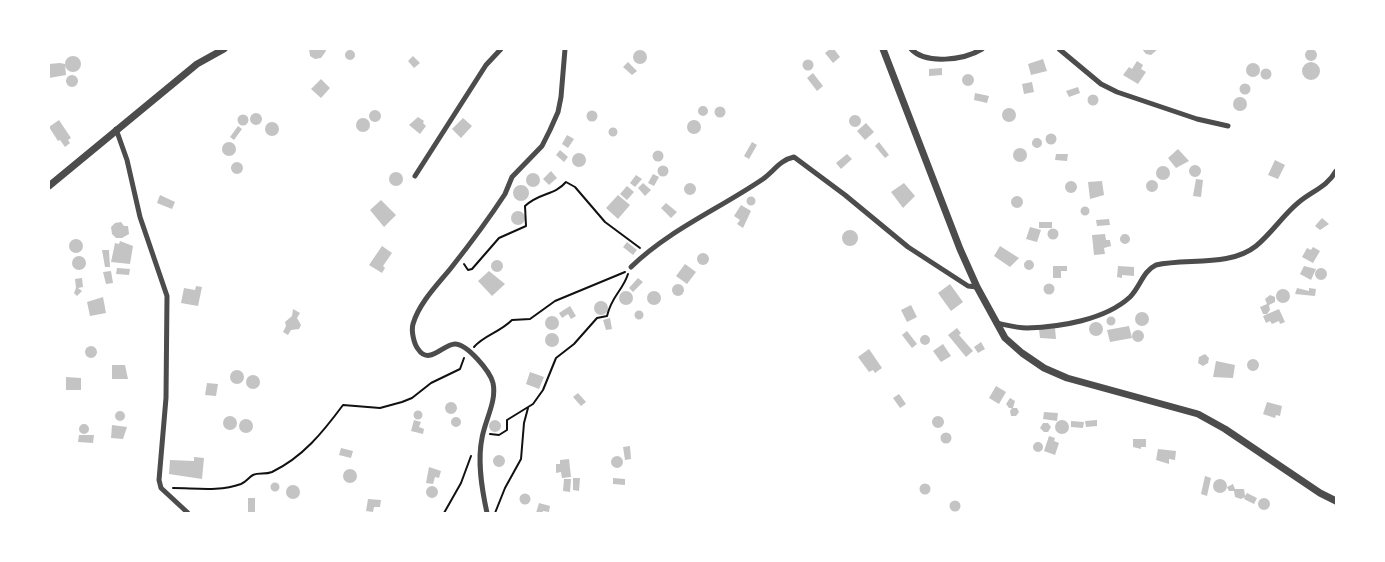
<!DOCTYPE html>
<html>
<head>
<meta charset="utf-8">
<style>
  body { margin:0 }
  #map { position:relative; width:1385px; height:562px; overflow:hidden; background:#fff; font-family:"IBM Plex Sans",sans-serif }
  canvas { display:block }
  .frame { position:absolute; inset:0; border:50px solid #fff; pointer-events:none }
</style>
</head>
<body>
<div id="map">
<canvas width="1385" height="562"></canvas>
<div class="frame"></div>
</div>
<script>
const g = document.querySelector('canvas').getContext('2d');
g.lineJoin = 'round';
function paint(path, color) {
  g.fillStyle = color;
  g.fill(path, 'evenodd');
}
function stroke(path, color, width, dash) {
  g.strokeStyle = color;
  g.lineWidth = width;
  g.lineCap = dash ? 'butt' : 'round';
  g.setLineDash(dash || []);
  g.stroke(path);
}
paint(new Path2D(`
  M309,49H325L326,51L321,58L315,59L310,56Z
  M830,49H834L840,57L833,63L825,53Z
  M1142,49H1158L1151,55L1146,54Z
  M1305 55a6 6 0 1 1 12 0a6 6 0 1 1-12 0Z
  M345 55a5 5 0 1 1 10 0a5 5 0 1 1-10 0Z
  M633 57a7 7 0 1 1 14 0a7 7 0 1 1-14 0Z
  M413,56L420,63L414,68L408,61Z
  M65 64a8 8 0 1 1 16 0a8 8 0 1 1-16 0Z
  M1043,59L1047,71L1031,75L1028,64Z
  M802.5 65a5.5 5.5 0 1 1 11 0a5.5 5.5 0 1 1-11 0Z
  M1137,61L1143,65L1141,69L1146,72L1138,84L1123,75L1129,67L1132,69Z
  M628,62L637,71L632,75L623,67Z
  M1302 71a9 9 0 1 1 18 0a9 9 0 1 1-18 0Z
  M1246 70a7 7 0 1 1 14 0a7 7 0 1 1-14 0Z
  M60,63L65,64L66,75L49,78V64Z
  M942,68V75L929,76V69Z
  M1260.5 74a5.5 5.5 0 1 1 11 0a5.5 5.5 0 1 1-11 0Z
  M813,73L823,86L817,91L807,78Z
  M962 80a6 6 0 1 1 12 0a6 6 0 1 1-12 0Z
  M66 81a6 6 0 1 1 12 0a6 6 0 1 1-12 0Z
  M321,79L330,88L321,98L311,89Z
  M1032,82L1034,92L1024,94L1022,84Z
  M1239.5 89a5.5 5.5 0 1 1 11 0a5.5 5.5 0 1 1-11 0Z
  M1078,87L1080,93L1069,97L1066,91Z
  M975,93L989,96L987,103L974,100Z
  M1087.5 100a5.5 5.5 0 1 1 11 0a5.5 5.5 0 1 1-11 0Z
  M1233 104a7 7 0 1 1 14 0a7 7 0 1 1-14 0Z
  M698 111a5 5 0 1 1 10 0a5 5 0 1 1-10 0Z
  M714.5 112a5.5 5.5 0 1 1 11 0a5.5 5.5 0 1 1-11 0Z
  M1002 115a7 7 0 1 1 14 0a7 7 0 1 1-14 0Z
  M369 116a6 6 0 1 1 12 0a6 6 0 1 1-12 0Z
  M586.5 116a5.5 5.5 0 1 1 11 0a5.5 5.5 0 1 1-11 0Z
  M250 119a6 6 0 1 1 12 0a6 6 0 1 1-12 0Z
  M237.5 120a5.5 5.5 0 1 1 11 0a5.5 5.5 0 1 1-11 0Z
  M849 121a6 6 0 1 1 12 0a6 6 0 1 1-12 0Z
  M418,117L424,121L423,123L426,126L420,134L409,125Z
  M356 125a7 7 0 1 1 14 0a7 7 0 1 1-14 0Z
  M463,118L472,126L461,138L452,129Z
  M59,120L71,138L68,140L70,143L65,147L60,140L58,141L49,127Z
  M687 127a7 7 0 1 1 14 0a7 7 0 1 1-14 0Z
  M265 129a7 7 0 1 1 14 0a7 7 0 1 1-14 0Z
  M866,123L874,132L865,140L857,131Z
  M238,126L242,129L234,140L230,137Z
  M608.5 132a4.5 4.5 0 1 1 9 0a4.5 4.5 0 1 1-9 0Z
  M1045.5 139a5.5 5.5 0 1 1 11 0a5.5 5.5 0 1 1-11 0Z
  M567,135L574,139L568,148L562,144Z
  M1032 143a5 5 0 1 1 10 0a5 5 0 1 1-10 0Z
  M222 149a7 7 0 1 1 14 0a7 7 0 1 1-14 0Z
  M752,142L757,145L749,159L744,156Z
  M879,142L889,155L885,158L875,146Z
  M1013 155a7 7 0 1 1 14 0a7 7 0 1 1-14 0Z
  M1178,149L1189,161L1176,168L1168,158Z
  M560,150L568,157L564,162L556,155Z
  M652.5 156a5.5 5.5 0 1 1 11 0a5.5 5.5 0 1 1-11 0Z
  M572 160a7 7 0 1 1 14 0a7 7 0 1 1-14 0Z
  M847,154L852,159L841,169L836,163Z
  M1056,154H1068L1067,161L1055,160Z
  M1275,160L1285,165L1278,179L1268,175Z
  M231 168a6 6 0 1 1 12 0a6 6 0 1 1-12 0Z
  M1189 171a6 6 0 1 1 12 0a6 6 0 1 1-12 0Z
  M657.5 171a5.5 5.5 0 1 1 11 0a5.5 5.5 0 1 1-11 0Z
  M1156 173a7 7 0 1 1 14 0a7 7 0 1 1-14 0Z
  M551,171L557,178L549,185L543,179Z
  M389 179a7 7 0 1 1 14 0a7 7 0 1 1-14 0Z
  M526 180a7 7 0 1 1 14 0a7 7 0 1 1-14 0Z
  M653,174L659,177L654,186L648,183Z
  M636,175L642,179L635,187L630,183Z
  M1196,179L1203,180L1201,197L1193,196Z
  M1146 186a6 6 0 1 1 12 0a6 6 0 1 1-12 0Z
  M1102,181L1104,195L1090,199L1088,182Z
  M1065 187a6 6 0 1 1 12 0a6 6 0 1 1-12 0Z
  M684 189a6 6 0 1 1 12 0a6 6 0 1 1-12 0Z
  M643,183L651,190L645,196L638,188Z
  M904,183L915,196L903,208L891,192Z
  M513 193a8 8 0 1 1 16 0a8 8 0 1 1-16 0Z
  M627,186L634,192L627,200L620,194Z
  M160,195L175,202L172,209L157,203Z
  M618,195L630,205L618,219L606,208Z
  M1011 202a6 6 0 1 1 12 0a6 6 0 1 1-12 0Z
  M746.5 201a4.5 4.5 0 1 1 9 0a4.5 4.5 0 1 1-9 0Z
  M381,200L396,215L384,227L370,210Z
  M666,203L677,212L671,218L661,208Z
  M741,205L751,211L743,228L737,224L740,220L734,216Z
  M1080.5 211a4.5 4.5 0 1 1 9 0a4.5 4.5 0 1 1-9 0Z
  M511 218a7 7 0 1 1 14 0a7 7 0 1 1-14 0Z
  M1322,218L1329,224L1320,230L1315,226Z
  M1109,219L1110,225L1097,226L1096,220Z
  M121,222L124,226H128L129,234L122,238H116L112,234L111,227L115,223Z
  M1039,222H1052V228H1039Z
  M1030,227L1041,230L1037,242L1026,239Z
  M1047.5 234a5.5 5.5 0 1 1 11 0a5.5 5.5 0 1 1-11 0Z
  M842 238a8 8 0 1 1 16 0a8 8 0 1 1-16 0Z
  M1120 239a5 5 0 1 1 10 0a5 5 0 1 1-10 0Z
  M1105,234L1106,240H1110L1111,246L1104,248L1105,254L1094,255L1092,235Z
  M69 246a7 7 0 1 1 14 0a7 7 0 1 1-14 0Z
  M120,241L133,246L130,264L111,262L115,243L119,244Z
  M627,242L637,250L633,255L623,247Z
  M382,246L392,253L383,266L385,268L382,273L369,265Z
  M1000,246L1019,258L1010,267L994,256Z
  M1313,247L1320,251L1313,263L1302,257L1307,248L1311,250Z
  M102,250H109L110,267H105Z
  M697 259a6 6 0 1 1 12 0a6 6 0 1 1-12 0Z
  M72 263a7 7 0 1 1 14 0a7 7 0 1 1-14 0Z
  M491 266a6 6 0 1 1 12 0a6 6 0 1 1-12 0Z
  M1024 265a5 5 0 1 1 10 0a5 5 0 1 1-10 0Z
  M685,264L696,272L687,284L676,276Z
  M1053,266H1067V271H1061V278H1053Z
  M1118,266L1134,267V276L1122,275V278L1117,277Z
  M1304,266L1316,269L1311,280L1300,274Z
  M1315 274a6 6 0 1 1 12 0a6 6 0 1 1-12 0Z
  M117,268L130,269L129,275L116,274Z
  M111,271L113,283L106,284L103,272Z
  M489,271L505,284L492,296L478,281Z
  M82,278L83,287L78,288L82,291L77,296L74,293L76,288L75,279Z
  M638,278L643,282L633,292L629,288Z
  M1043.5 289a5.5 5.5 0 1 1 11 0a5.5 5.5 0 1 1-11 0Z
  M950,284L963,302L951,311L938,293Z
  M672 290a6 6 0 1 1 12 0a6 6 0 1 1-12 0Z
  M196,286L202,287L198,306L181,303L184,288L195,290Z
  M1297,288L1309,291V288L1316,289L1315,296L1295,294Z
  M1276 296a7 7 0 1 1 14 0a7 7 0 1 1-14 0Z
  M647 298a7 7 0 1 1 14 0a7 7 0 1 1-14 0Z
  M619 298a7 7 0 1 1 14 0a7 7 0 1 1-14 0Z
  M1270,295L1275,297V302L1269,305L1270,310L1267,314H1263L1260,307L1267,304L1265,299Z
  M103,297L106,313L90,316L87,302Z
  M594 308a7 7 0 1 1 14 0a7 7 0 1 1-14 0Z
  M911,305L917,317L907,322L901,310Z
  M570,306L576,316L571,319L568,314L562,318L559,313Z
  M293,309L300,313L297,318L301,325L299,329L291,330L288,335L283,332L286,326L285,322L292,316Z
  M1279,309L1285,322L1280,324L1279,321L1272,324L1270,321L1266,323L1263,316Z
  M634.5 315a4.5 4.5 0 1 1 9 0a4.5 4.5 0 1 1-9 0Z
  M1135 319a7 7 0 1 1 14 0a7 7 0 1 1-14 0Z
  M545 323a7 7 0 1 1 14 0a7 7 0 1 1-14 0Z
  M1106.5 321a4.5 4.5 0 1 1 9 0a4.5 4.5 0 1 1-9 0Z
  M610,318L612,329L606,330L603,320Z
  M1089 329a7 7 0 1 1 14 0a7 7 0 1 1-14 0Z
  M1129,326L1132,338L1110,342L1107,330Z
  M957,328L961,333L959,335L973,351L966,357L948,335Z
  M1055,328L1056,339L1040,338L1039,329Z
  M1132 336a6 6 0 1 1 12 0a6 6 0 1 1-12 0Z
  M907,331L917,344L912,348L902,335Z
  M545 340a7 7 0 1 1 14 0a7 7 0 1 1-14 0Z
  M920 340a5 5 0 1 1 10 0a5 5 0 1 1-10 0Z
  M981,342L985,349L978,353L974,347Z
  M943,344L951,356L941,362L933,351Z
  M85 352a6 6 0 1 1 12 0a6 6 0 1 1-12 0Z
  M869,349L882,368L875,373L873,370L869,372L858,357Z
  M1205,354L1209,358L1208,363L1203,366L1198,363L1199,357Z
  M1247 365a6 6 0 1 1 12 0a6 6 0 1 1-12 0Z
  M1216,361L1235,365L1233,378L1213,377Z
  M112,365H125L128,379H112Z
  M230 377a7 7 0 1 1 14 0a7 7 0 1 1-14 0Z
  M530,372L544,377L539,389L526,384Z
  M246 382a7 7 0 1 1 14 0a7 7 0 1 1-14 0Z
  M66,377L81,378V390H66Z
  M207,383L218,384L216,396L205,395Z
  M996,386L1006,392L999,404L989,398Z
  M578,393L586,402L581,406L573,397Z
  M899,394L906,404L900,408L893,398Z
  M1010,398L1015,401L1013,408H1017L1019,412L1016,416H1011L1010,411L1012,408H1009L1006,404Z
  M1267,402L1282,406L1280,416L1276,415L1275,418L1263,414Z
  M445 408a6 6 0 1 1 12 0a6 6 0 1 1-12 0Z
  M413.5 415a4.5 4.5 0 1 1 9 0a4.5 4.5 0 1 1-9 0Z
  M115 416a5 5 0 1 1 10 0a5 5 0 1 1-10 0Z
  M1044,412L1058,413L1057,421L1043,419Z
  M932 422a6 6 0 1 1 12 0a6 6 0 1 1-12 0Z
  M223 423a7 7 0 1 1 14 0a7 7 0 1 1-14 0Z
  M451 422a5 5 0 1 1 10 0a5 5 0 1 1-10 0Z
  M239 426a7 7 0 1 1 14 0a7 7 0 1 1-14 0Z
  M489 426a6 6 0 1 1 12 0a6 6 0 1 1-12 0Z
  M414,420L421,422L419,427L424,429L423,434L411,431Z
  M1097,420V426L1086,427L1085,421Z
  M1055 427a7 7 0 1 1 14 0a7 7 0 1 1-14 0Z
  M1071,421L1084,422L1083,428L1071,427Z
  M1043,423H1048L1051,427L1048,432H1044L1040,428Z
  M79 429a5 5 0 1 1 10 0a5 5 0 1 1-10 0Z
  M112,425L127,427L123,439L111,438Z
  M940.5 438a5.5 5.5 0 1 1 11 0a5.5 5.5 0 1 1-11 0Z
  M79,435H94L93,443L78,442Z
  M1049,436L1055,438L1054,441L1059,443L1055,455L1044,451Z
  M1133,439H1146V447H1141V449L1133,447Z
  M1033 447a5 5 0 1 1 10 0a5 5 0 1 1-10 0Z
  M630,446L631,459L625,460L623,447Z
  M341,448L353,451L351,458L339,455Z
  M1158,449L1176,451L1175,460L1169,459V464L1156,460Z
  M493 461a6 6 0 1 1 12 0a6 6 0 1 1-12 0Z
  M611 462a6 6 0 1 1 12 0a6 6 0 1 1-12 0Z
  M194,457L204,458L202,479L169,474L170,460L194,461Z
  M569,459L571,477L562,478L561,472L556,473V464H560V460Z
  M429,467L441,471L439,478L435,477L433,484L426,483Z
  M343 476a7 7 0 1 1 14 0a7 7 0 1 1-14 0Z
  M1205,476L1211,478L1207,496L1201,494Z
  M573,478H580L579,491L573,490Z
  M613,478L625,479V485L613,484Z
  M564,479H571L570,492L563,491Z
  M1213 486a7 7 0 1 1 14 0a7 7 0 1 1-14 0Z
  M270.5 487a4.5 4.5 0 1 1 9 0a4.5 4.5 0 1 1-9 0Z
  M919.5 489a5.5 5.5 0 1 1 11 0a5.5 5.5 0 1 1-11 0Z
  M1233,484L1235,489H1244L1245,496L1247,493L1257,498L1254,504L1244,499L1245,497L1241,499L1235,497L1234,491H1229L1227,487Z
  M286 492a7 7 0 1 1 14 0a7 7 0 1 1-14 0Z
  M426 492a6 6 0 1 1 12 0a6 6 0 1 1-12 0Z
  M519.5 499a5.5 5.5 0 1 1 11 0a5.5 5.5 0 1 1-11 0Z
  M248,498H255V512H248Z
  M1258 504a6 6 0 1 1 12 0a6 6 0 1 1-12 0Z
  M368,499L381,500L380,507H374L373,512L366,511Z
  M949.5 506a5.5 5.5 0 1 1 11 0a5.5 5.5 0 1 1-11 0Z
  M539,503L550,506L549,512L543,511L542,513H536Z`), '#c4c4c4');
stroke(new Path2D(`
  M464,264L468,270L472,269L499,238L526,226L525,206C540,192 554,196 566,182L575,187L605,222L640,248
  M474,347C484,335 499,333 512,320L530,319L555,301L625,272
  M490,434L499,435L507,430V420L533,404L543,390L556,358L574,344L597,318L607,316C612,295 622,292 628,274
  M173,488C195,488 219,492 241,484C246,482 249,477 253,475C259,472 265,475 272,472C303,457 323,432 343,405L380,408L402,402L412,398L431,383L460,369L464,358
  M444,513L461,483L471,456
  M495,513L505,488L521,459L524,423L528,408`), '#111', 2);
stroke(new Path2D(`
  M911,49C926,65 964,60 982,49
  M1059,49L1101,84L1117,92L1197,119L1228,126
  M116,129L127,160L140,217L167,296L166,398L159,480L161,488L188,513
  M415,176L486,65L501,49
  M631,267C669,230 719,209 763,179C774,171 780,160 794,157L845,195L908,247L968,286L977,287
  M996,323C1006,325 1017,328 1027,328C1060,327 1105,320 1130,297C1140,287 1143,271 1156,265C1187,258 1230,267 1256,246C1272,233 1283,215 1299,202C1312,191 1327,187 1336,171
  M487,513C482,490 477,462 482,438C485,420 497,401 493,383C490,371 467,344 455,344C443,344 429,366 418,349C414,344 411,331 413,324C419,303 438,284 451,268C470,244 488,220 505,194L512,177L542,146L550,130L558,112L561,97L565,49`), '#4c4c4c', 5);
stroke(new Path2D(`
  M883,49L960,249L977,287L1005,338L1022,353L1044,368L1067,378L1198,414L1225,429L1320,493L1336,501
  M49,186L197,64L224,49`), '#4c4c4c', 7);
</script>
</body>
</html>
